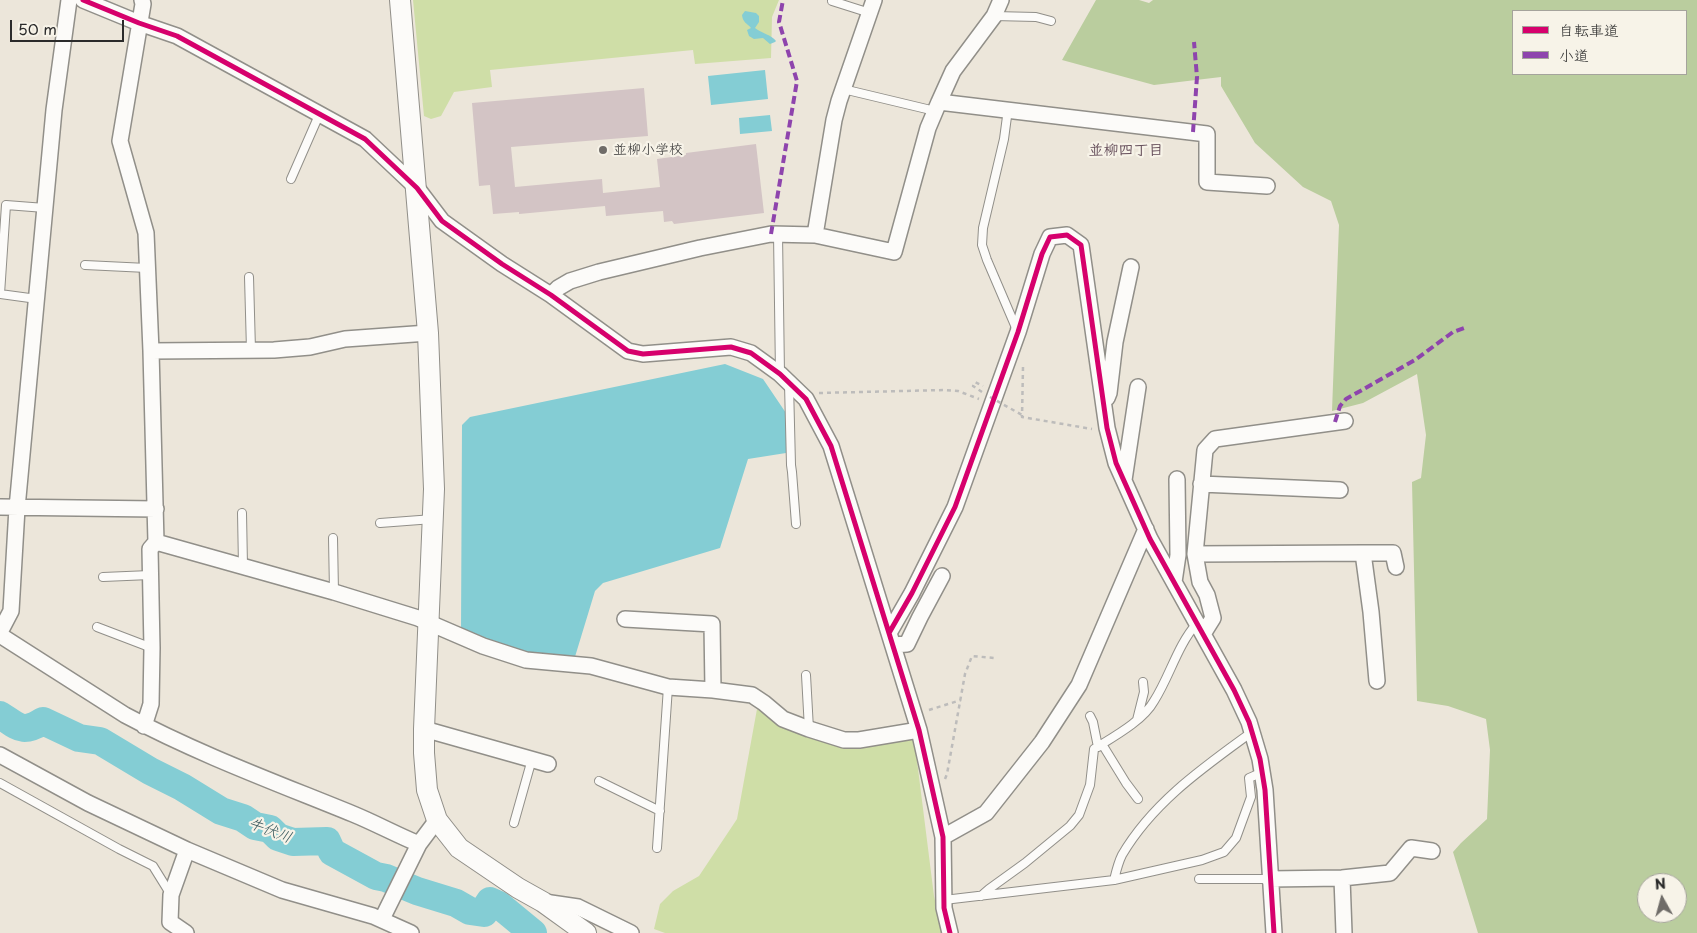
<!DOCTYPE html>
<html>
<head>
<meta charset="utf-8">
<style>
  body { margin:0 }
  #map { position:relative; width:1697px; height:933px; overflow:hidden; background:#ece6da; font-family:"Playpen Sans","Klee One",sans-serif }
  canvas { display:block }
  .legend { position:absolute; left:1512px; top:10px; width:175px; height:65px; box-sizing:border-box; background:#f7f3e8; border:1px solid #a5a39c; margin:0; padding:6px 9px; list-style:none; font-size:15px; color:#2b2b2b }
  .legend li { display:flex; align-items:center; gap:10px; height:25px }
  .legend b { width:25px; border:1px solid #a5a39c }
  .north { position:absolute; left:1637px; top:873px; width:50px; height:50px; box-sizing:border-box; background:#f7f3e8; border:1px solid #a5a39c; border-radius:50%; rotate:353deg; font-size:14px; font-weight:700; line-height:20px; text-align:center; color:#2b2b2b }
  .north::after { content:''; display:block; margin:auto; width:18px; height:22px; background:#6f6c68; clip-path:polygon(50% 0,100% 100%,50% 72%,0 100%) }
  .scale { position:absolute; left:10px; top:20px; width:114px; height:22px; box-sizing:border-box; border:2px solid #2b2b2b; border-top:0; padding-left:6px; font-size:15px; line-height:18px; white-space:nowrap; color:#2b2b2b; -webkit-text-stroke:4px #f7f3e8; paint-order:stroke }
</style>
</head>
<body>
<div id="map">
<canvas width="1697" height="933"></canvas>
<ul class="legend">
<li><b style="height:6px;background:#d6006c"></b>自転車道</li>
<li><b style="height:6px;background:#8e44ad"></b>小道</li>
</ul>
<div class="north">N</div>
<div class="scale">50 m</div>
</div>
<script>
const g = document.querySelector('canvas').getContext('2d');
g.lineJoin = 'round';
function paint(path, color) {
  g.fillStyle = color;
  g.fill(path, 'evenodd');
}
function stroke(path, color, width, dash) {
  g.strokeStyle = color;
  g.lineWidth = width;
  g.lineCap = dash ? 'butt' : 'round';
  g.setLineDash(dash || []);
  g.stroke(path);
}
function write(font, color, halo, rows, align = 'center') {
  g.font = font + ' "Playpen Sans","Klee One",sans-serif';
  g.lineWidth = 4.5;
  g.setLineDash([]);
  g.textBaseline = 'middle';
  g.strokeStyle = halo;
  g.fillStyle = color;
  for (const [text, x, y, turn = 0] of rows) {
    g.save();
    g.translate(x, y);
    g.rotate((+turn || 0) * Math.PI / 180);
    g.textAlign = isNaN(turn) ? turn : align;
    if (halo) g.strokeText(text, 0, 0);
    g.fillText(text, 0, 0);
    g.restore();
  }
}
paint(new Path2D(`
  M413,0H779L772,17L771,58L695,64L693,50L490,70L492,87L454,92L441,116L431,119L424,116Z
  M757,709L784,726L817,739L914,737L934,896L942,933H665L654,929L660,904L673,891L699,876L737,819Z`), '#cfdea7');
paint(new Path2D(`
  M1096,0H1139L1149,3L1153,0H1697V933H1478L1453,852L1461,843L1487,819L1490,750L1486,719L1448,706L1417,701L1412,482L1421,478L1426,435L1417,374L1363,403L1332,411L1339,225L1331,201L1303,187L1255,143L1221,86V77L1154,85L1062,60ZM1513,11H1686V74H1513ZM1647,883H1677V913H1647Z`), '#bacd9e');
paint(new Path2D(`
  M745,11L756,13L759,16V22L755,28C761,33 772,35 776,41L775,42L770,44L763,38L754,39L749,36L747,30L751,28C747,23 743,23 742,15Z
  M765,70L768,99L711,105L708,76Z
  M770,115L772,131L740,134L739,118Z
  M725,364L763,379L786,413V453L748,459L720,548L603,583L595,591L574,660L527,655L461,631L462,425L470,417Z`), '#84cdd4');
stroke(new Path2D(`
  M0,715C19,727 22,734 43,721L79,738L100,741L150,771L182,787L221,811L243,818L255,826L270,829L278,837L293,842L327,841L332,852L376,876L386,878L417,891L456,903L470,911L484,913L486,907L490,901L499,905L533,933`), '#84cdd4', 28);
paint(new Path2D(`
  M644,88L648,136L511,147L515,187L602,179L603,193L660,187L657,159L686,155V153L756,144L764,213L674,224L672,221L664,222L663,211L606,216L605,206L519,214V212L493,214L490,185L479,186L472,103Z`), '#d3c4c5');
const service = new Path2D(`
  M832,1L870,13
  M994,16L1036,17L1051,21
  M843,89L935,111
  M1008,109L1004,139L983,228L982,245L987,260L1017,330
  M291,179L319,115
  M778,234L780,374
  M85,265L147,268
  M249,277L251,350
  M37,299L0,294L6,205L45,208
  M789,384L791,465L792,472L796,524
  M242,513L243,566
  M380,523L433,519
  M333,538L334,592
  M103,577L150,575
  M97,627L152,648
  M806,675L809,729
  M1090,716L1093,722L1098,747
  M1137,720L1144,692L1143,682
  M1102,744L1126,783L1138,799
  M599,781L660,811
  M0,783L119,849L153,866L171,895
  M514,823L532,759
  M657,848L668,687
  M1199,879H1269
  M1114,880C1116,872 1118,863 1122,855C1153,802 1204,767 1252,732
  M981,896L989,889L1025,863L1070,826L1079,815L1090,785L1094,749C1113,737 1143,721 1154,701C1170,676 1177,646 1197,623
  M944,900L1114,880L1202,860L1224,852L1236,838L1251,797L1249,778L1263,772`);
const minor = new Path2D(`
  M83,0L139,23L177,36L365,139L417,188L442,221L502,264L551,295L628,351L643,354L731,347L751,353L780,374L806,399L831,446L919,730L943,837L944,908L950,933
  M142,0L143,4L120,141L146,233L151,351L156,542L150,549L152,648L151,704L144,726
  M939,102L1207,134V182L1267,186
  M815,235L834,120L839,101L874,0
  M551,295L558,288L570,281L599,272L700,248L771,234L815,235L894,252L928,128L939,102L953,71L994,16L1001,0
  M151,351L274,350L310,347L345,339L428,333
  M1107,398L1109,393L1115,342L1131,267
  M1124,480L1138,387
  M1201,484L1340,490
  M0,507L156,509
  M156,542L334,592L418,618L483,646L526,660L591,666L668,687L713,690L752,695L764,703L783,719L809,729L844,740H859L919,730
  M1363,553H1393L1396,567
  M1195,554L1363,553L1371,612L1377,681
  M1174,582L1178,555L1177,479
  M625,619L712,624L713,690
  M0,632L11,611L17,508L54,110L69,0
  M889,633L912,593L955,507L1018,332L1042,254L1050,237L1067,235L1081,245L1107,428L1116,463L1150,539L1234,690L1249,722L1260,759L1265,790L1274,933
  M1203,634L1213,618L1207,595L1200,582L1195,554L1205,450L1215,439L1345,421
  M0,635L125,715C198,754 277,783 353,814C375,823 397,835 419,844
  M893,645L907,644L920,617L942,576
  M424,729L548,764
  M0,755L88,803L187,850L282,890L373,916L411,933
  M943,837L986,813L1042,742L1079,685L1146,529
  M1342,878L1344,933
  M1269,879L1342,878L1390,873L1411,848L1432,851
  M544,902L578,907L631,933
  M382,919L419,844L437,820
  M186,933L170,922L171,895L187,850`);
const tertiary = new Path2D(`
  M400,0L428,333L434,489L424,729V753L427,790L437,820L459,848L518,888L543,902L586,933`);
stroke(service, '#918f89', 10);
stroke(minor, '#918f89', 18);
stroke(tertiary, '#918f89', 22);
stroke(new Path2D(`
  M1023,367L1022,417L1092,429
  M982,392L973,386L975,382L983,386
  M819,393L945,390L958,391L979,399
  M929,710L961,700
  M945,779L947,774L965,674L972,656L994,658`), '#bdbcbb', 2.5, [4, 4]);
stroke(service, '#fcfbf9', 8);
stroke(minor, '#fcfbf9', 15);
stroke(tertiary, '#fcfbf9', 20);
stroke(new Path2D(`
  M990,397L1022,415`), '#bdbcbb', 2.5, [4, 4]);
stroke(new Path2D(`
  M1193,132L1197,77L1194,42
  M771,234L797,81L779,22L783,0
  M1335,422L1340,406L1346,399L1415,360L1453,332L1464,328`), '#8e44ad', 4, [8, 4]);
stroke(new Path2D(`
  M83,0L139,23L177,36L365,139L417,188L442,221L502,264L551,295L628,351L643,354L731,347L751,353L780,374L806,399L831,446L919,730L943,837L944,908L950,933
  M889,633L912,593L955,507L1018,332L1042,254L1050,237L1067,235L1081,245L1107,428L1116,463L1150,539L1234,690L1249,722L1260,759L1265,790L1274,933`), '#d6006c', 5);
for (const [x, y, r, color] of [
  [603,150,5,"#6f6c68"]
]) {
  const dot = new Path2D();
  dot.arc(x, y, r, 0, 2 * Math.PI);
  g.fillStyle = color;
  g.fill(dot);
  stroke(dot, '#f7f3e8', 2);
}
write('14px', '#2b2b2b', '#f7f3e8', [
  ["並柳小学校",613,150]
], 'left');
write('bold 15px', '#664f5b', '#f7f3e8', [
  ["並柳四丁目",1126,151]
]);
write('italic 15px', '#38585d', '#f7f3e8', [
  ["牛伏川",270,831,21]
]);
</script>
</body>
</html>
